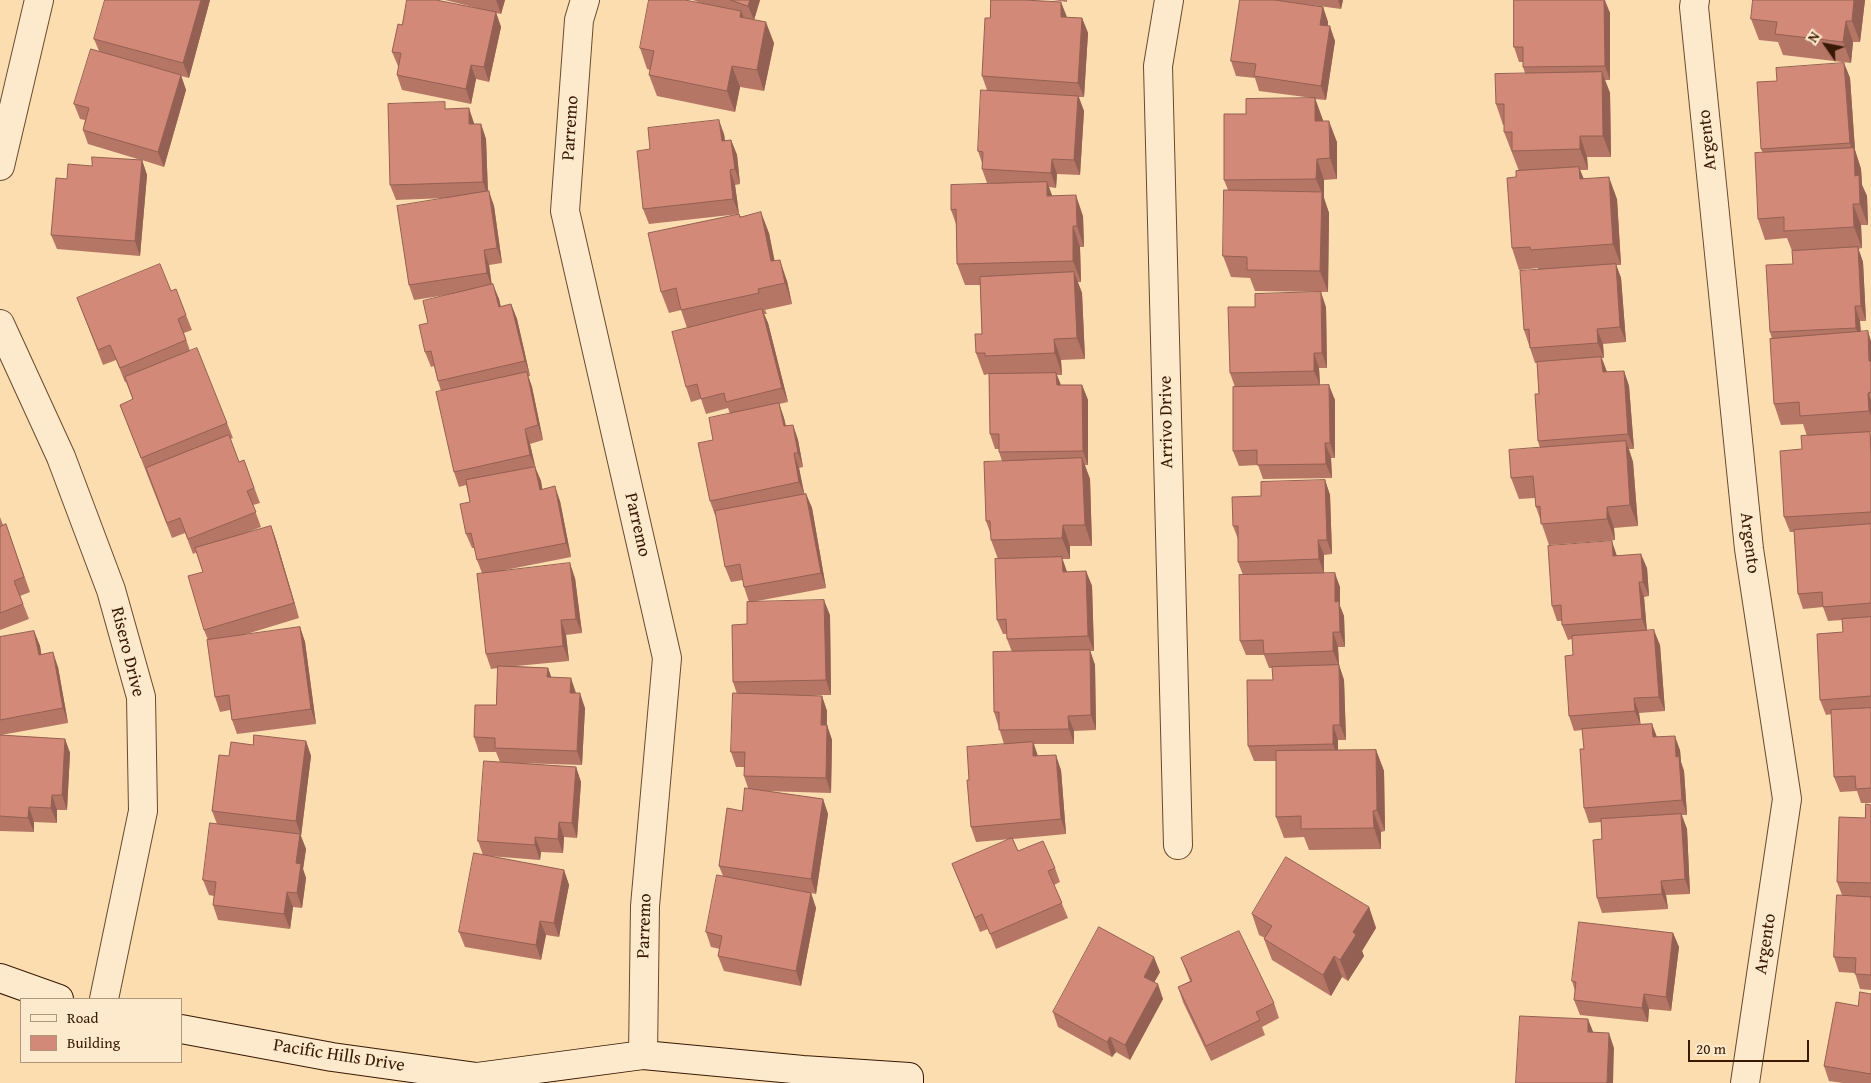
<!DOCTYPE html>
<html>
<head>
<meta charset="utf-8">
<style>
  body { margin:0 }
  #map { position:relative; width:1871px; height:1083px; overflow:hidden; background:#fcddaf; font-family:"Gentium Book Plus",serif }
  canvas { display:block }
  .legend { position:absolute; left:20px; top:998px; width:162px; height:65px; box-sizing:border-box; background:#fde9cb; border:1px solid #ae967b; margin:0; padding:6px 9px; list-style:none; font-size:15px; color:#371904 }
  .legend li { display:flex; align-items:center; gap:10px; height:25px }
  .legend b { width:25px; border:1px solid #ae967b }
  .north { position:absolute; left:1801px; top:20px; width:50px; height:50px; -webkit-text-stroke:4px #fde9cb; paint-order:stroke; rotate:303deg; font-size:14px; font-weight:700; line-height:20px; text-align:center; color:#371904 }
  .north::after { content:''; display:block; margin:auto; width:18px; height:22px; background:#371904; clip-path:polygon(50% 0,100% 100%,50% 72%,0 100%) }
  .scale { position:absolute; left:1688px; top:1040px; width:121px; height:22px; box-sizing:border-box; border:2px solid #371904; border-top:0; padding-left:6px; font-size:15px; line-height:18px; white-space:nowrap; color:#371904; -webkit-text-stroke:4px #fde9cb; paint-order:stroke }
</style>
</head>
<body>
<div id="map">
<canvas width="1871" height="1083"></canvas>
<ul class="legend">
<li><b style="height:6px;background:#fde9cb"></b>Road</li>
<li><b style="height:14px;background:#d38977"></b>Building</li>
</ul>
<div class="north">N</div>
<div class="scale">20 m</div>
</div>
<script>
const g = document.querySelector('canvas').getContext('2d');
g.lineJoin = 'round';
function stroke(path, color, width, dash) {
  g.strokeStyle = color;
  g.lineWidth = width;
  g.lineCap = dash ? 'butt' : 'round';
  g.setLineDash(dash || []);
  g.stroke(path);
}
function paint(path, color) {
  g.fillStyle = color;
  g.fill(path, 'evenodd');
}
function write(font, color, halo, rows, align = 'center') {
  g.font = font + ' "Gentium Book Plus",serif';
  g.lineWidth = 4.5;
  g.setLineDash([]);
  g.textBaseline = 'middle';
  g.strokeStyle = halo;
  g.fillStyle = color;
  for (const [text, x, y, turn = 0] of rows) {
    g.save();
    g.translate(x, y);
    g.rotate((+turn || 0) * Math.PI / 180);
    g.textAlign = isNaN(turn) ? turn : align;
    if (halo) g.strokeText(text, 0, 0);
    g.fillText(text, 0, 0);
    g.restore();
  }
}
const street = new Path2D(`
  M585,0L579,20L565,211L667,658L645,906L643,1055
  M1169,0L1158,66L1178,845
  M1695,0L1694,7L1749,549L1787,799L1745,1083
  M0,166L39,0
  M0,324L61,457L111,590L141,697L143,811L104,999`);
const secondary = new Path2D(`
  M0,978L59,999
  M181,1029L332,1057L477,1077L643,1055L803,1070L909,1077V1083`);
stroke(street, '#684a2f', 30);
stroke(secondary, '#371904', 30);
stroke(street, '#fde9cb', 28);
stroke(secondary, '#fde9cb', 28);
paint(new Path2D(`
  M210,0L189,78L181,76L186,90L164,167L142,160L147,175L140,256L57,249L51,235L92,166L141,160L88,144L83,130L85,120L80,119L74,104L99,51L94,39Z
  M445,0H505L501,14L496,13L501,27L489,82L476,79L471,104L402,90L397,75L399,66H398L392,52L481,9Z
  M693,0H760L754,20L774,43L764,91L740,87L735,112L657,96L649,75L650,70L647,69L640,48L703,4Z
  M1053,0H1067V2Z
  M1240,0H1343L1341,9L1304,4L1323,7L1328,22V26L1335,41L1326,100L1315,99L1323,121L1337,142V179L1324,180V198L1329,213L1328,292L1255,291L1250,278L1231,277L1223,256L1228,190L1224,180L1246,114L1313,98L1259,91L1255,78L1236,76L1231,61Z
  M1514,0H1605L1610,13V80H1605L1610,93L1611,157H1587L1588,170H1580L1584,179L1617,199L1621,265H1616L1621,278L1626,342L1603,344L1604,358H1602L1607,372L1624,371L1629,386L1634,449H1629L1633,462L1638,526L1614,528L1615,540L1549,545L1536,507L1535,498L1519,499L1511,478L1540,448L1538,441L1539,394L1537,363H1535L1524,330L1538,270V268L1519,270L1512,248L1516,177L1519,171L1504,132V125H1503L1496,104L1525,73L1523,67V62H1519L1514,47Z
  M1753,0H1865L1860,42H1853L1851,63L1783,55L1778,42L1759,40L1751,19Z
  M1067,18H1082L1088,33L1084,97H1079L1084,111L1080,175L1057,174L1056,188L1049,187L1052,196L1083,216L1084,247H1080L1081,282H1078L1082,293L1085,359L1061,360L1062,375H1057L1061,385H1082L1088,400V465H1085L1090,479L1092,546H1070V559H1062L1067,572L1086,571L1092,586L1094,651H1090L1095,665L1096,730L1074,731V744H1034L1038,756L1061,770L1066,834L1013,839L1018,851L1055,868L1060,882L1054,885L1068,918L996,949L988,929L980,932L952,864L1011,839L976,842L971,827L969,780L1004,744L994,712L1012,652L1007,639V634H1003L997,620L998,559L991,540V535L986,521L1002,461L999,452V449H995L990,434L989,374L984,375L976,353L982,334L980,285H965L957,264L956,224L951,210L993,184L987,183L982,169V163L978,151L987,90L982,76Z
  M1844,63L1850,78L1855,150L1861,169L1862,185L1867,196L1868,225H1861L1862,248L1858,249L1863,262L1866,321H1860L1861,332L1871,341V432H1870L1871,436V803H1861L1857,791L1840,792L1834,777L1832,714L1826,715L1820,700L1843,632L1842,620L1828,621L1823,607L1803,609L1798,594L1794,532H1790L1784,517L1802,449L1807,436L1803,424L1781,425L1774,404L1772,339L1770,332L1793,264L1792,251L1787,238L1765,240L1758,219L1763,153L1761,149L1777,81Z
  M448,109L474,123V124H481L486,139L488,192L494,206L502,263L489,265L492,285L499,299L501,307L511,304L517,319L530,376H528L532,387L543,440L530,444L535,467L541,481L542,489L560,501L571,557L505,570L575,578L582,633L566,635L569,661L516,666L548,668L551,677L576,693L585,708L582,765L517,763L576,767L581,782L577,838L564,837L563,853L541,852L540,860L489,856L564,870L569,885L559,937L546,935L541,960L465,947L459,932L483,855L478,841L500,762L496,752H479L474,737L496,705L498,668L491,669L486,654L482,573L477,560L475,548H472L466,534L470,502L466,485L459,487L454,472L441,391L438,381L434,366L431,367L425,352L428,323L453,294L414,300L409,285L446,198L396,200L390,185Z
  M724,134L725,141L731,140L737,155L740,184L735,185L739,214L649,224L643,209L650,149Z
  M739,214L740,216L769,233L774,261L787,281L792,304L765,310L767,314H764L768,323L788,402L779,404L784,418L786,426L793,425L798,440L803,467L799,468L804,494H806L812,508L826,588L752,602L830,615L831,695H800L822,696L827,711V725L832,740L831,793L764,791L823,799L828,814L816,894L811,893L816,908L801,986L724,971L718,956L720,949L711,947L706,932L723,876L719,866L742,811L748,788L744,776V767H736L731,752L737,694L733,682L747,624L749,602L744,587L743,580L731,582L725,567L716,515H715L710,501L713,440L730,414L728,408L706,414L701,399L691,402L686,387L687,328L681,310L669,313L661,292Z
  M171,291L186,315L192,330L184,333L190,351L227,423L233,438L230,439L239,462L244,460L260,503L253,505L261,527L241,535L271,526L276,540L299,618L240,636L300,627L305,642L316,724L237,734L232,720L230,710L220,712L215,697L208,640L204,630L203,572L197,552L193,554L185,533L172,538L120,405L133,400L126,382H125L116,360L103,365L77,298Z
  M1326,307L1327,368H1319L1320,385L1335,400V458H1331L1332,478L1263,479L1258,465L1239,466L1233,451L1235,387L1230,373Z
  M1325,480L1330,495L1332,554L1324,555V573L1340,587V606L1344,616L1345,647H1338L1339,665L1344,680L1346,740H1338V750H1376L1384,771L1385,831L1381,832V849L1309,850L1304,837L1284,838L1276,817V761H1254L1248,746L1273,680L1272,668H1269L1264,655H1246L1240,641L1243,575L1238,562V539L1233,526L1261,496Z
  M0,517L3,525L6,524L30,592L20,596L29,619L0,630Z
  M1617,555L1647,568L1649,596L1644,597L1647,631L1660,645L1665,711L1639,713L1640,724H1652L1657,737L1680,750L1681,762L1684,771L1687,815H1682L1687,829L1690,894L1666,895L1668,909L1602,913L1597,898L1602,839L1601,822L1589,823L1584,808V749L1582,730L1574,731L1569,716L1573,655L1572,639L1568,640L1562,625V621H1557L1552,606Z
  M34,631L40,646L41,654L58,667L68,723L1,735L65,739L70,753L67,810H57V823L34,822V832L0,831V637Z
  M306,741L311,756L301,836L306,849L303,869L306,878L302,908L293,907L290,929L218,920L213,905L214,896L209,895L203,880L217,824L212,811L229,756L253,745Z
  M1871,805V990L1860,989L1855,973L1839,972L1834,957L1842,895L1837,882Z
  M1369,907L1376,928L1362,951L1364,956L1348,981L1342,977L1331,996L1272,960L1264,939L1265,938L1259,935L1252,914Z
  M1673,933L1679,947L1671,1011L1649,1009L1648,1022L1580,1015L1574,1000L1575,991L1572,981Z
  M1181,958L1274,1003L1279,1018L1262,1027L1265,1035L1211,1061L1183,1002L1178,987L1190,981Z
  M1160,972L1154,982L1163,999L1130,1060L1116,1052L1112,1057L1058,1027L1053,1012Z
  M1871,994V1083H1843L1829,1081L1824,1066L1858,1006Z`), '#b57666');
paint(new Path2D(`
  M201,0H210L189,78L183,63Z
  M496,0H505L501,14Z
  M750,0H760L754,20L748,6Z
  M1338,0H1343L1341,9Z
  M1604,0L1610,13V80L1605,66Z
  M1854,0H1865L1860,42L1852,21Z
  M1061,2L1067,17H1061Z
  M1323,7L1328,22L1326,40L1320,25Z
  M741,11L749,32L740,17Z
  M496,12L501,27L489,82L484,67Z
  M1082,18L1088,33L1084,97L1078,83Z
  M1846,21L1853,42L1851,63L1843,42Z
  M766,22L774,43L764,91L757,70Z
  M1330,26L1335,41L1326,100L1321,86Z
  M1844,63L1850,78L1855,150L1861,169L1862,185L1867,196L1868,225L1860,204L1855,176L1854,155L1850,143Z
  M471,65L476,79L471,104L466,89Z
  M732,66L740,87L735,112L727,91Z
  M1602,72L1610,93L1611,157L1603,136Z
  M181,75L186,90L164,167L158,152Z
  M1078,96L1084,111L1080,175L1074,160Z
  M1315,98L1323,120V143L1315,121Z
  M469,108L474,123V139L469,124Z
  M719,120L724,134L727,156L722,141Z
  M1329,121L1337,142V179L1330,158Z
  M481,124L486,139L488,196L483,182Z
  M1580,136L1587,157L1588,170L1580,149Z
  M731,140L737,155L740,184L735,169Z
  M1052,159L1057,174L1056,188L1051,173Z
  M1317,159L1324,180V198L1329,213L1328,292L1320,271L1322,193L1316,179Z
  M142,160L147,175L140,256L135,241Z
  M1579,167L1587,188L1580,179Z
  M730,170L735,185L739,214L733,199Z
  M1609,177L1617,199L1621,265L1613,244Z
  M1047,182L1055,203L1047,196Z
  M489,191L494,206L502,263L497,248Z
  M1076,195L1083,216L1084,247L1077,226Z
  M1853,204L1861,225L1862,248L1854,227Z
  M761,212L769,233L779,282L771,261Z
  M1073,226L1080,247L1081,282L1073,261Z
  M1858,247L1863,262L1866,321L1861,306Z
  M484,250L489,265L492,288L487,273Z
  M780,260L787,281L792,304L785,283Z
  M1616,264L1621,278L1626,342L1620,327Z
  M1074,272L1082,293L1085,359L1077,338Z
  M493,284L499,299L504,322L499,307Z
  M1321,292L1326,307L1327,368L1322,353Z
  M511,304L517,319L530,376L525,361Z
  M1855,306L1860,321L1861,342L1856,328Z
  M762,309L768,323L788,402L782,388Z
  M1597,329L1603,344L1604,358L1598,343Z
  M1868,331L1871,341V366L1869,361Z
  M1054,339L1061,360L1062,375L1055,353Z
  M1314,353L1319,368L1320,385L1314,371Z
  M1601,357L1607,372H1603Z
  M1624,371L1629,386L1634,449L1628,434Z
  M527,372L532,387L543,440L538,425Z
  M1056,373L1062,388L1057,385Z
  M1082,385L1088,400V465L1083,451Z
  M1329,385L1335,400V458L1330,443Z
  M1868,393L1871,401V416L1869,411Z
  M779,403L784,418L789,441L784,426Z
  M793,425L798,440L803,467L798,453Z
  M525,429L530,444L536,469L530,455Z
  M1626,441L1633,462L1638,526L1630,505Z
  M1325,443L1331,458L1332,478L1326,464Z
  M794,453L799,468L805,497L799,482Z
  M1082,458L1090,479L1092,546L1085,525Z
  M535,467L541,481L545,504L540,490Z
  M1325,480L1330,495L1332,554L1327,540Z
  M555,486L560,501L571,557L566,543Z
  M806,494L812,508L826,588L821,573Z
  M1607,507L1614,528L1615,540L1607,519Z
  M1063,525L1070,546V559L1062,538Z
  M271,526L276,540L299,618L294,603Z
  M1318,540L1324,555V574L1319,559Z
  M1612,541L1617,556H1613Z
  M1641,554L1647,568L1649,596L1643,582Z
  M1062,557L1067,572H1063Z
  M570,563L575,578L582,633L576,619Z
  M1086,571L1092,586L1094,651L1088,636Z
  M1335,573L1340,587V606L1344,616L1345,647L1340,632L1335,602Z
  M1639,582L1644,597L1647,633L1642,619Z
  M824,600L830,615L831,695L826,680Z
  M561,620L566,635L569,661L563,646Z
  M300,627L305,642L316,724L311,709Z
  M1654,630L1660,645L1665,711L1659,697Z
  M34,631L40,646L44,669L39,655Z
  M1333,632L1338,647L1339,666L1333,651Z
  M1090,650L1095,665L1096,730L1091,715Z
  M53,652L58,667L68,723L63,708Z
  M1339,665L1344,680L1346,740L1340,725Z
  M548,668L553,682L547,677Z
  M571,678L576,693L575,708L570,693Z
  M580,693L585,708L582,765L577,751Z
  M822,696L827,711L826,740L821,725Z
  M1634,698L1639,713L1641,726L1635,711Z
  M1068,716L1074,731V744L1069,729Z
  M1652,724L1657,738L1653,737Z
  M827,725L832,740L831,793L826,778Z
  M1333,725L1338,740V759L1333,744Z
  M1675,736L1680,750L1681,762L1684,771L1687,815L1682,800L1676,757Z
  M65,739L70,753L67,810L62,795Z
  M306,741L311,756L301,836L296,821Z
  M1033,742L1038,757L1033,756Z
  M1376,750L1384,771L1385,831L1377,810Z
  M1056,755L1061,770L1066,834L1061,819Z
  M576,767L581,782L577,838L572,823Z
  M52,795L57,810V823L51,808Z
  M823,799L828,814L816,894L811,879Z
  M29,807L34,822V832L28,818Z
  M1373,811L1381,832V849L1374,828Z
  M1681,814L1687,829L1690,894L1685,879Z
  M559,822L564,837L563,853L558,839Z
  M300,834L306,849L303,869L306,878L302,908L297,893L296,863Z
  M535,837L541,852L540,860L535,845Z
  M564,870L569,885L559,937L554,923Z
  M1661,881L1666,895L1668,909L1662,894Z
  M287,892L293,907L290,929L284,914Z
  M811,893L816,908L801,986L796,971Z
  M1369,907L1376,928L1362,951L1364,956L1348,981L1340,960L1353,932Z
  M540,921L546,935L541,960L536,945Z
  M1673,933L1679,947L1671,1011L1666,997Z
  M1334,956L1342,977L1331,996L1323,975Z
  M1154,957L1160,972L1149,992L1144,977Z
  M1158,984L1163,999L1130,1060L1125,1045Z
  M1644,994L1649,1009L1648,1022L1642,1008Z
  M1588,1019L1594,1034L1588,1032Z
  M1609,1033L1614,1048L1613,1083H1607Z
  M1110,1037L1116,1052L1112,1057L1107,1042Z`), '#946053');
const building = new Path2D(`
  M105,0H201L183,63L94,39Z
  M407,0H436L496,12L484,67L471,65L466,89L397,75L401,53L392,52L398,24L402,25Z
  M649,0H685L741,11L740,17L766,22L757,70L732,66L727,91L649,75L654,51L640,48Z
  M731,0H750L748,6Z
  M991,0H1024L1061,2V17L1082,18L1078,83L982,76L985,18H990Z
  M1240,0H1275L1323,7L1320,25L1330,26L1321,86L1254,76L1256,64L1231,61Z
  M1514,0H1604L1605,66L1523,67V47H1514Z
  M1753,0H1854L1852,21H1846L1843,42L1775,34L1777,22L1751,19Z
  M91,49L181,75L158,152L83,130L89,108L74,104Z
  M1844,63L1850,143L1761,149L1757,82L1777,81L1776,68Z
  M1602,72L1603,136H1580V149L1512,151V132H1504V104H1496L1495,74Z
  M981,90L1078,96L1074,160L1052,159L1051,173L982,169L983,152L978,151Z
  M1315,98V121H1329L1330,158L1317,159L1316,179L1224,180V114H1246V99Z
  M445,102V109L469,108V124H481L483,182L390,185L388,104Z
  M719,120L722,141L731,140L735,169L730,170L733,199L643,209L637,151L650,149L648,128Z
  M1854,148L1855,176L1859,175L1860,204H1853L1854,227L1784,231V217L1758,219L1755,153Z
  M92,157L142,160L135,241L51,235L56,178L67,179L68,164L92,166Z
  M1579,167L1580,179L1609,177L1613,244L1531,250L1530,247L1512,248L1507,178L1516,177V171Z
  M1047,182V196L1076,195L1077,226H1073V261L957,264L956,209L951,210V185Z
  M1224,190L1322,192L1320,271L1247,270V257L1223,256Z
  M489,191L497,248L484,250L487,273L409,285L397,206Z
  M761,212L771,261L780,260L785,283L758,289L759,293L681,310L676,288L661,292L648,233L739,214L740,217Z
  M1858,247L1861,306H1855L1856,328L1770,332L1766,265L1793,264L1792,251Z
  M160,264L171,291L176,289L186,315L178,319L186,340L120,368L110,345L98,350L77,298Z
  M1616,264L1620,327L1597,329L1598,343L1530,348L1529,329L1524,330L1520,271Z
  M1074,272L1077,338L1054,339L1055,353L985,356V353H976L975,334H982L980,277Z
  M493,284L499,307L511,304L525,361L438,381L431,351L425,352L419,325L428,323L423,301Z
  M1321,292L1322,353H1314V371L1230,373L1228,307H1255V294Z
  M762,309L782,388L726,402L724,393L701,399L697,384L686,387L672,332Z
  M1868,331L1869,361H1871V392L1868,393L1869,411L1800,416L1799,402L1774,404L1770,339Z
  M197,348L227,423L141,458L120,405L133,399L125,377Z
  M1601,357L1603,372L1624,371L1628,434L1538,441L1535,394H1539L1537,362Z
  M527,372L538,425L525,429L530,455L454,472L436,392Z
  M1056,373L1057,385H1082L1083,451L999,452V434H990L989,374Z
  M1329,385L1330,443H1325L1326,464L1257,465V450L1233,451V387Z
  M779,403L784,426L793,425L798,453H794L799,482L710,501L698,443L713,440L709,418Z
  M1870,432L1871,454V512L1784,517L1780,451L1802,449L1801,436Z
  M229,435L239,462L244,460L254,488L247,491L256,512L188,539L180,518L167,523L146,468Z
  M1626,441L1630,505L1607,507V519L1541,524L1540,506L1536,507L1533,476L1511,478L1509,450Z
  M1082,458L1085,525H1063L1062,538L991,540L990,521H986L984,462Z
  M535,467L540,490L555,486L566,543L477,560L471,533L466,534L460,504L470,502L466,480Z
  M1325,480L1327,540H1318L1319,559L1238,562V526H1233L1232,497L1261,496V482Z
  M806,494L821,573L744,587L740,564L725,567L715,511Z
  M6,524L24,577L14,581L23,604L0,613V527Z
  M1871,524V603L1823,607L1822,592L1798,594L1794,530Z
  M271,526L294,603L204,630L188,576L203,572L195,548Z
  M1612,541L1613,556L1641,554L1643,582H1639L1642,619L1562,625L1561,605L1552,606L1548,546Z
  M1062,557L1063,572L1086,571L1088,636L1007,639L1006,619L997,620L995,559Z
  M570,563L576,619L561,620L563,646L486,654L477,574Z
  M1335,573V602L1339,601L1340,632H1333V651L1264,654L1263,640L1240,641L1239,575Z
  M824,600L826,680L733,682L732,625L747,624V602Z
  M1871,617V696L1820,700L1817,634L1843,632L1842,619Z
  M300,627L311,709L232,720L229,695L215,697L207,640Z
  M1654,630L1659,697L1634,698L1635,711L1569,716L1565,656L1573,655L1572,636Z
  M34,631L39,655L53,652L63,708L0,720V637Z
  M1090,650L1091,715L1068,716L1069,729L999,730V712H994L993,652Z
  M1339,665L1340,725H1333V744L1248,746L1247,680H1273L1272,667Z
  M498,666L548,668L547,677L571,678L570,693H580L577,751L495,748V738L474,737L475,705H496Z
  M733,693L822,696L821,725H827L826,778L744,776L745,752H731Z
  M1871,708V788L1856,789L1855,776L1834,777L1831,710Z
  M1652,724L1653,737L1675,736L1676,757L1679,756L1682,800L1584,808L1580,749H1584L1582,729Z
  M0,735L65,739L62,795H52L51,808L29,807L28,818L0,816Z
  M254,735L306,741L296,821L212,811L219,755L229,756L231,742L253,745Z
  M1033,742V756L1056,755L1061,819L971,827L967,780H969L967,747Z
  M1376,750L1377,810L1373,811L1374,828L1301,829V816L1276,817V751Z
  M484,761L576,767L572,823L559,822L558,839L535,837V845L478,841Z
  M745,788L823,799L811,879L719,866L727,808L742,811Z
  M1866,804L1871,805V883L1837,882L1839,817L1865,818Z
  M1681,814L1685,879L1661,881L1662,894L1597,898L1593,840L1602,839L1601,819Z
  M210,823L300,834L296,863L301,864L297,893L287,892L284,914L213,905L216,882L203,880Z
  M1012,838L1018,851L1043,841L1055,868L1048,871L1062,903L990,934L982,914L975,918L952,864Z
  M474,853L564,870L554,923L540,921L536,945L459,932Z
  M1286,857L1369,907L1353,932L1356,935L1340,960L1334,956L1323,975L1264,939L1272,926L1252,914Z
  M717,875L811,893L796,971L718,956L722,936L706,932Z
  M1837,895L1871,897V975L1855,974L1856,958L1834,957Z
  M1579,922L1673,933L1666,997L1644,994L1642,1008L1574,1000L1576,982L1572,981Z
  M1099,927L1154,957L1144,977L1158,984L1125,1045L1110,1037L1107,1042L1053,1012Z
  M1239,931L1274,1003L1256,1012L1260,1020L1206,1046L1178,987L1192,981L1181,958Z
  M1860,992L1871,994V1074L1824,1066L1836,1002L1858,1006Z
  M1520,1016L1588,1019V1032L1609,1033L1607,1083H1516Z`);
paint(building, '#d38977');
stroke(building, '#946053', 1);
write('18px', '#371904', '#fde9cb', [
  ["Parremo",571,128,-86],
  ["Argento",1708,140,-96],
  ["Arrivo Drive",1167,422,-91],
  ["Parremo",637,525,77],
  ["Argento",1749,543,83],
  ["Risero Drive",127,652,76],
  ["Parremo",645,926,-88],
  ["Argento",1766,944,-81],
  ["Pacific Hills Drive",339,1056,9]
]);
</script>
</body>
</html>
